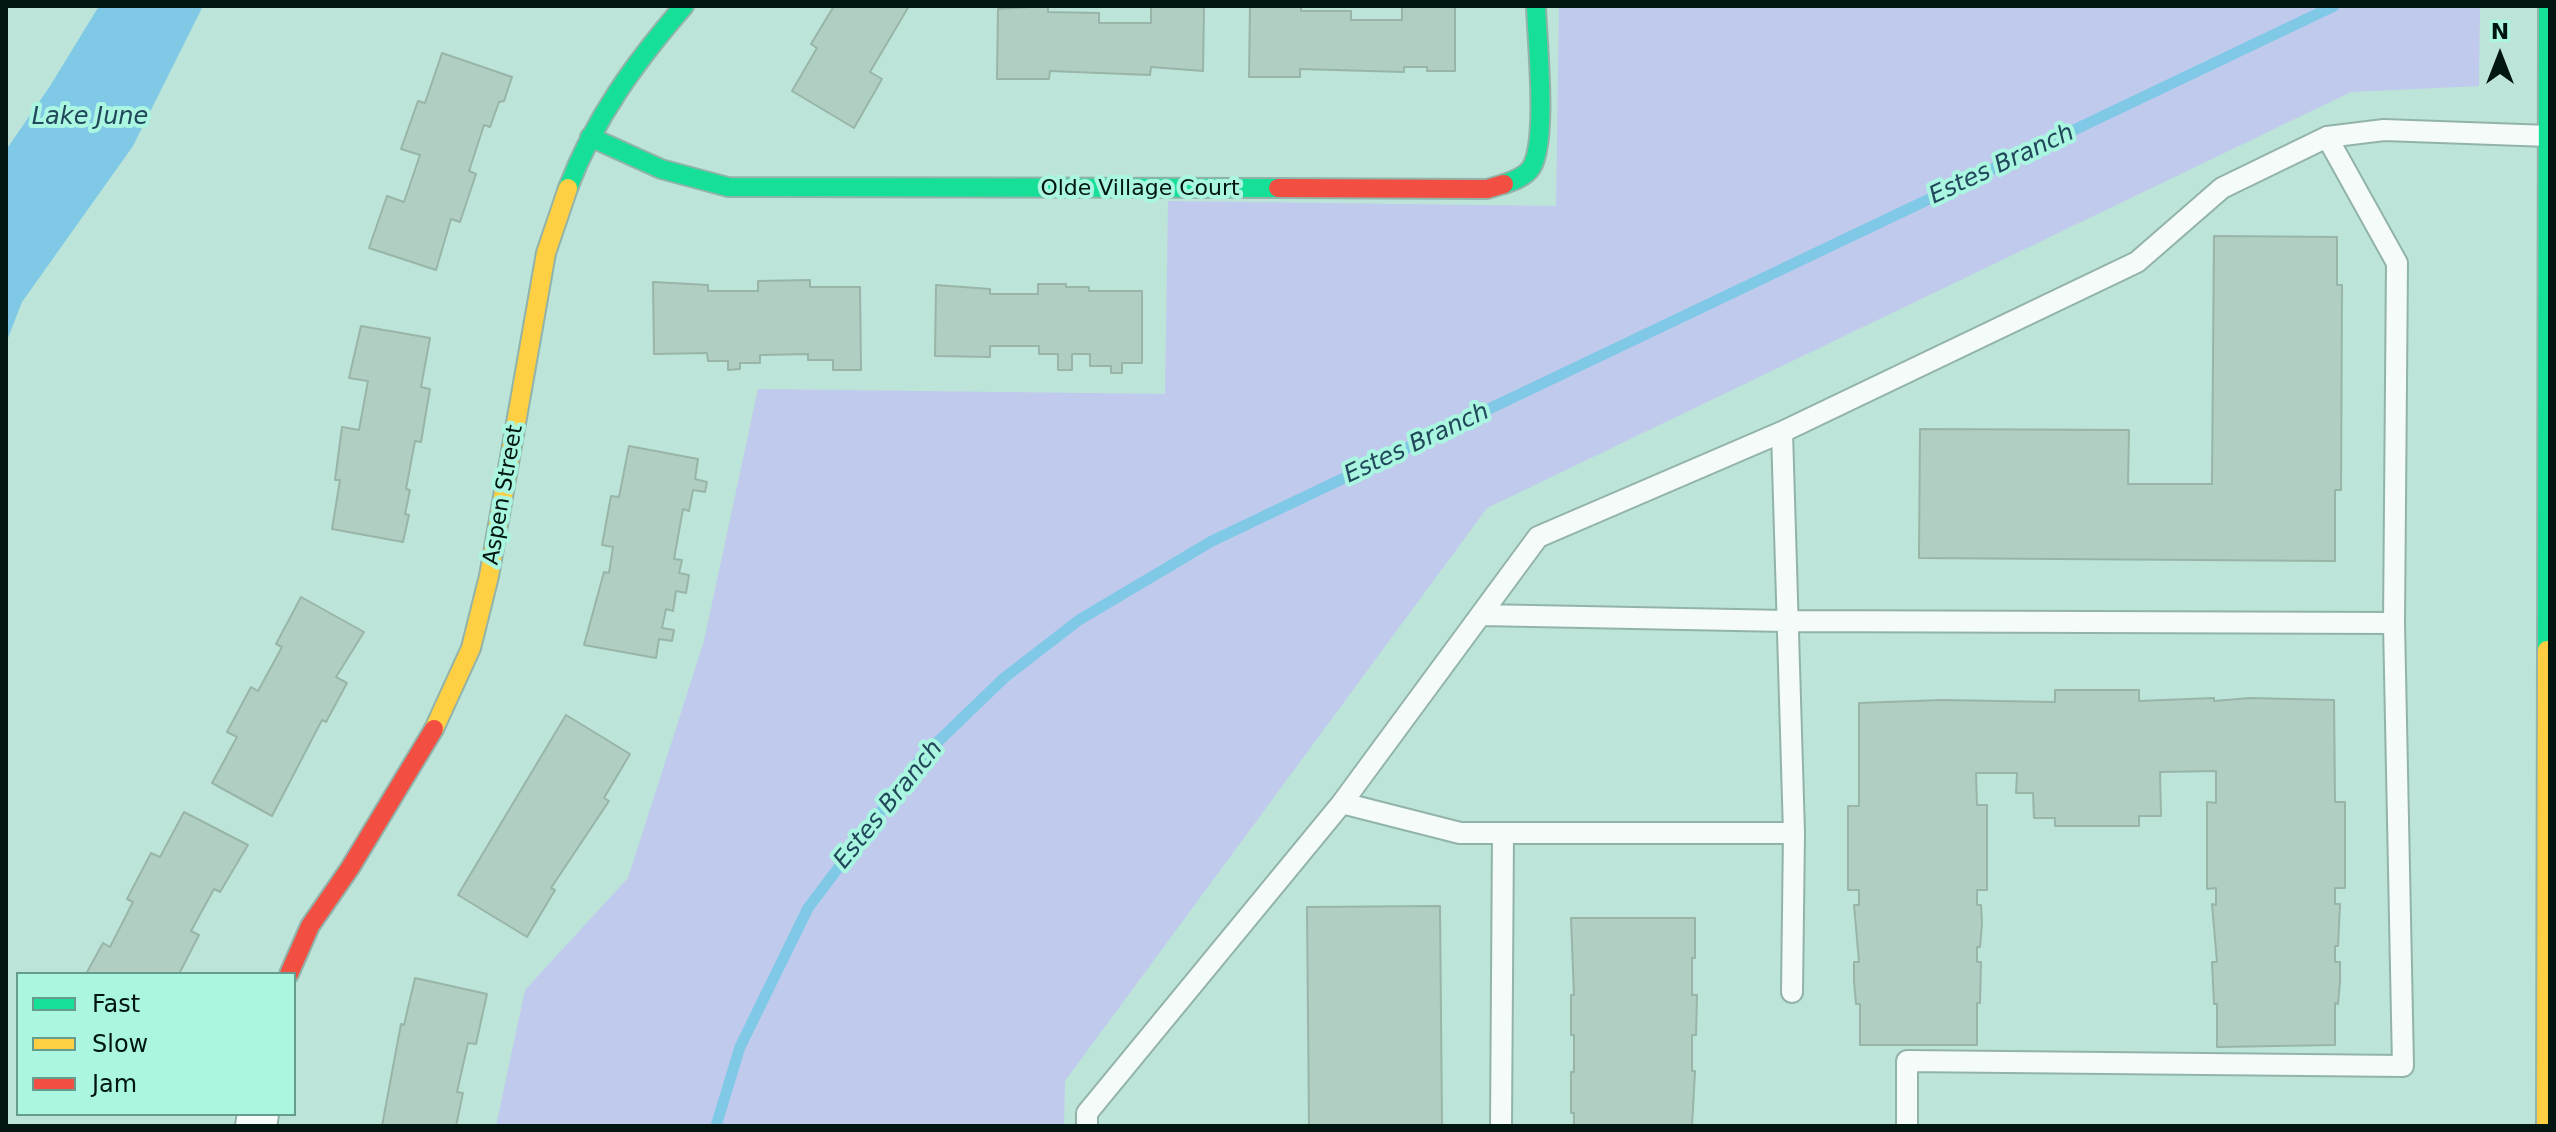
<!DOCTYPE html>
<html>
<head>
<meta charset="utf-8">
<style>
  body { margin:0 }
  #map { position:relative; width:2556px; height:1132px; overflow:hidden; background:#bce4d9; font-family:"DejaVu Sans",sans-serif }
  canvas { display:block }
  .frame { position:absolute; inset:0; border:8px solid #011610; pointer-events:none }
  .legend { position:absolute; left:16px; top:972px; width:280px; height:144px; box-sizing:border-box; background:#aaf6e0; border:2px solid #669c8d; margin:0; padding:10px 14px; list-style:none; font-size:24px; color:#011610 }
  .legend li { display:flex; align-items:center; gap:16px; height:40px }
  .legend b { width:40px; border:2px solid #669c8d }
  .north { position:absolute; left:2460px; top:16px; width:80px; height:80px; -webkit-text-stroke:6px #aaf6e0; paint-order:stroke; rotate:0deg; font-size:22px; font-weight:700; line-height:32px; text-align:center; color:#011610 }
  .north::after { content:''; display:block; margin:auto; width:28px; height:36px; background:#011610; clip-path:polygon(50% 0,100% 100%,50% 72%,0 100%) }
</style>
</head>
<body>
<div id="map">
<canvas width="2556" height="1132"></canvas>
<div class="frame"></div>
<ul class="legend">
<li><b style="height:10px;background:#16e098"></b>Fast</li>
<li><b style="height:10px;background:#ffcf43"></b>Slow</li>
<li><b style="height:10px;background:#f24e42"></b>Jam</li>
</ul>
<div class="north">N</div>
</div>
<script>
const g = document.querySelector('canvas').getContext('2d');
g.lineJoin = 'round';
function paint(path, color) {
  g.fillStyle = color;
  g.fill(path, 'evenodd');
}
function stroke(path, color, width, dash) {
  g.strokeStyle = color;
  g.lineWidth = width;
  g.lineCap = dash ? 'butt' : 'round';
  g.setLineDash(dash || []);
  g.stroke(path);
}
function write(font, color, halo, rows, align = 'center') {
  g.font = font + ' "DejaVu Sans",sans-serif';
  g.lineWidth = 8;
  g.setLineDash([]);
  g.textBaseline = 'middle';
  g.strokeStyle = halo;
  g.fillStyle = color;
  for (const [text, x, y, turn = 0] of rows) {
    g.save();
    g.translate(x, y);
    g.rotate((+turn || 0) * Math.PI / 180);
    g.textAlign = isNaN(turn) ? turn : align;
    if (halo) g.strokeText(text, 0, 0);
    g.fillText(text, 0, 0);
    g.restore();
  }
}
paint(new Path2D(`
  M1559,6H2480L2479,86L2351,92L1487,508L1065,1081L1064,1126H496L525,990L628,878L704,641L758,389L1165,394L1168,201L1556,206Z`), '#c0caed');
paint(new Path2D(`
  M99,6H203L133,146L22,302L6,343V150L50,86Z`), '#80c9e6');
stroke(new Path2D(`
  M716,1126L740,1047L808,908L922,757L1004,678L1079,620L1212,541L2334,6`), '#80c9e6', 11);
const building = new Path2D(`
  M834,6H909L870,72L882,79L854,128L792,91L817,48L811,44Z
  M1048,6V12L1099,13V23H1151V6H1204L1203,71L1151,67L1150,75L1050,71L1049,79H997L998,9Z
  M1250,6H1301V11H1351V20H1402V6H1455V71H1427V67H1404V72L1300,69V77H1249Z
  M442,53L512,77L504,101L499,102L490,127L484,125L469,171L476,174L460,222L451,219L436,270L369,248L387,196L404,202L420,155L401,149L418,101L425,103Z
  M2214,236L2337,237V285H2342L2341,490H2335V561L1919,558L1920,429L2129,430L2128,484H2212Z
  M810,280V287H860L861,370H833V360H808V354L760,355V363H740V369L728,370V361H708L707,353L654,354L653,282L708,285V291H758V281Z
  M1038,284H1066V287H1089V291H1142V363H1122V373H1111V366H1090V354H1072V370H1058V354H1039V346H990V357L935,356L936,285L990,289V294H1038Z
  M361,326L430,338L421,387L430,389L421,442L415,441L406,489L410,490L405,514L409,515L403,542L332,529L340,480H335L342,427L359,430L368,381L349,378Z
  M629,446L698,459L695,479L707,482L705,492L693,490L689,511L683,509L674,559L682,560L679,573L689,575L686,593L676,591L673,611L666,609L662,628L674,630L672,641L659,639L656,658L584,645L604,572L609,573L613,547L602,545L611,496L619,497Z
  M301,597L364,632L336,677L347,683L326,722L322,720L272,816L212,783L237,737L227,732L251,687L258,691L282,647L276,644Z
  M2055,690H2139V701L2214,698V701L2250,698L2334,700L2335,802H2345V888H2335V904H2340L2338,946H2335V962H2340V981L2338,1004L2335,1003V1045L2217,1047V1004H2214L2212,962H2217L2212,904L2216,905V888L2207,889V802L2216,803V771L2160,772L2161,816H2139V826H2055V818H2034L2033,793H2016L2017,773H1976L1977,805H1987V890H1977V905H1981L1982,924L1980,947H1977V962H1981L1980,1003H1977V1045H1860V1004H1856L1854,981V962H1859L1854,905H1859V890H1848V806H1859V703L1942,700L2055,702Z
  M566,715L630,754L604,798L609,801L551,888L555,890L527,937L458,895Z
  M184,812L248,845L220,892L214,889L191,931L199,935L179,974H86L103,943L110,947L133,902L127,899L151,853L160,857Z
  M1440,906L1442,1126H1309L1307,907Z
  M1571,918H1695V958H1692V995H1697L1696,1035H1692V1071H1695L1692,1126H1574V1113H1571V1072H1574V1035H1571V995H1574Z
  M415,978L487,994L476,1044L468,1043L457,1092L463,1093L456,1126H382L401,1024L404,1025Z`);
paint(building, '#b1cec2');
stroke(building, '#98b5a8', 2);
const lane = new Path2D(`
  M1481,615L1786,621L2394,623
  M1342,803L1460,833H1794L1782,432L2137,262L2222,188L2327,137L2384,130L2549,136
  M1792,992L1794,833
  M1087,1126V1113L1342,803L1538,537L1782,432
  M1501,1126L1503,833
  M1907,1126V1061L2403,1066L2394,623L2397,263L2327,137`);
const street = new Path2D(`
  M256,1126L258,1114`);
const fast = new Path2D(`
  M590,137L661,169L728,187L1278,188
  M1504,184C1513,181 1525,177 1531,168C1548,142 1537,40 1536,6
  M568,188C594,119 636,61 684,6
  M2547,650L2548,6`);
const slow = new Path2D(`
  M434,729L471,648L489,576L546,253L568,188
  M2546,1126L2547,650`);
const jam = new Path2D(`
  M1278,188L1487,189L1504,184
  M289,974L310,926L350,868L434,729`);
stroke(lane, '#92b3aa', 24);
stroke(street, '#92b3aa', 44);
stroke(fast, '#92b3aa', 22);
stroke(slow, '#92b3aa', 22);
stroke(jam, '#92b3aa', 22);
stroke(lane, '#f5fbf9', 20);
stroke(street, '#f5fbf9', 40);
stroke(fast, '#16e098', 18);
stroke(slow, '#ffcf43', 18);
stroke(jam, '#f24e42', 18);
write('22px', '#011610', '#aaf6e0', [
  ["Olde Village Court",1140,189],
  ["Aspen Street",504,495,-80]
]);
write('italic 24px', '#21475b', '#aaf6e0', [
  ["Lake June",90,118],
  ["Estes Branch",2002,165,-25],
  ["Estes Branch",1417,444,-25],
  ["Estes Branch",889,805,-51]
]);
</script>
</body>
</html>
